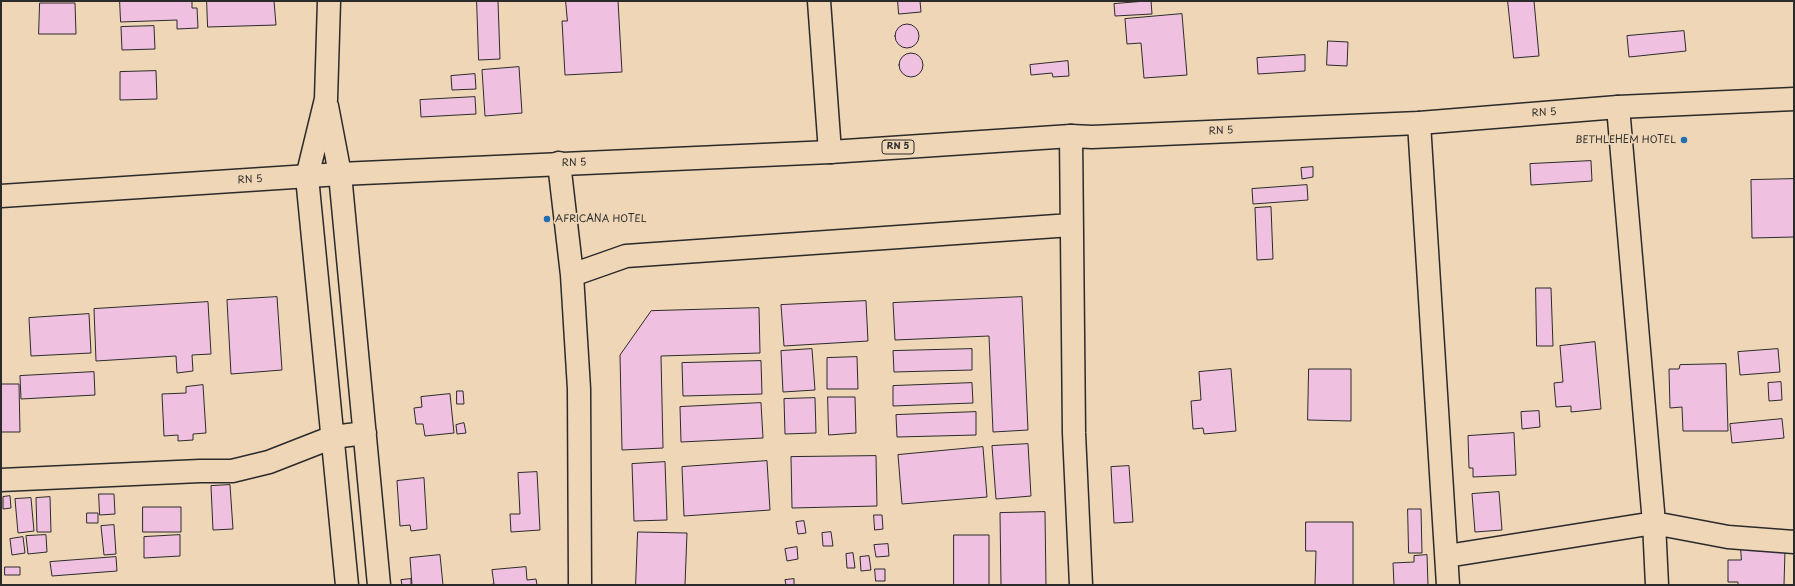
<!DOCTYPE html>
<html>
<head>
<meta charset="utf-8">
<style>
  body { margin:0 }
  #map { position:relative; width:1795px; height:586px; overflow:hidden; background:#efd6b7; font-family:"Playpen Sans",sans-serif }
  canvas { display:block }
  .frame { position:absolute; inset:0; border:2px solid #2b2b2b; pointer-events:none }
</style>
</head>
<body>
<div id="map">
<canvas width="1795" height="586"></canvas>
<div class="frame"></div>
</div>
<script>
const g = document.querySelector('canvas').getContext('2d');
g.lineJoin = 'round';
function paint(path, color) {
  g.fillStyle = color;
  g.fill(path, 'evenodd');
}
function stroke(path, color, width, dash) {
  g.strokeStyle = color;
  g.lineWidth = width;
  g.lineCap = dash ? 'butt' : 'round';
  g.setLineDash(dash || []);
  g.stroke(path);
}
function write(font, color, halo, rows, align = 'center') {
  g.font = font + ' "Playpen Sans",sans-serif';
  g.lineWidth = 3.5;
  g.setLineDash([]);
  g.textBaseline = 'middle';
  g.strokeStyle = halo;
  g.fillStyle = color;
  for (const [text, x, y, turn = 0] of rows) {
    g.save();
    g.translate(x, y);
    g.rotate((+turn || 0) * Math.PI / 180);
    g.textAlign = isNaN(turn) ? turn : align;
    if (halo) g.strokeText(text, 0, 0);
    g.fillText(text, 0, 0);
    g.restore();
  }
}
const building = new Path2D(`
  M120,1H192V8H197L198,28L177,29V20L121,22Z
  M207,1H274L276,25L208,27Z
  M477,1H498L500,59L479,60Z
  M566,1H618L622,72L565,75L562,21H567Z
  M898,1H920L921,12L899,14Z
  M1151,1L1152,14L1115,16L1114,4Z
  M1508,1H1534L1539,56L1514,58Z
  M40,3H75L76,34H39Z
  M1182,14L1187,75L1144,78L1141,43L1127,44L1125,19Z
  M895 36a12 12 0 1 1 24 0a12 12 0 1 1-24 0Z
  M154,26L155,49L122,50L121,27Z
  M1684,31L1686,51L1629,57L1627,36Z
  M1328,41L1348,42L1347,66L1327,65Z
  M899 65a12 12 0 1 1 24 0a12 12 0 1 1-24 0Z
  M1305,55V71L1258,74L1257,58Z
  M1068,61L1069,76L1053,77L1052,73L1031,75L1030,65Z
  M519,67L522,113L485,116L482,70Z
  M156,71L157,99L120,100V72Z
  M475,74L476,89L452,90L451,76Z
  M475,97L476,114L421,117L420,100Z
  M1591,161L1592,181L1531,185L1530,164Z
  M1313,167V177L1302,179L1301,168Z
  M1794,179V237L1752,238L1751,180Z
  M1307,185L1308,200L1253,204L1252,189Z
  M1271,207L1273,259L1257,260L1255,208Z
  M1536,288H1551L1553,346H1537Z
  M277,297L282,370L231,374L227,300Z
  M1022,297L1028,430L993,432L989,336L895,340L893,303Z
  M866,301L868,341L784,346L781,305Z
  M208,302L211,354L192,355L193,371L177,373L176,356L96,361L94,309Z
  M759,308L760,353L661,356L663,448L622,450L620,355L651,311Z
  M89,314L91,353L31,356L29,318Z
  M1595,342L1601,409L1571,412V406L1556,407L1554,383L1563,382L1560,346Z
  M812,349L815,390L783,392L781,351Z
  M972,349V370L894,372L893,351Z
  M1778,349L1780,372L1740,375L1738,352Z
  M857,357L858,389H827V358Z
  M761,361L762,394L683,396L682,363Z
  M1726,364L1728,431H1683L1682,407L1670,408L1669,369H1679L1680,365Z
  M1231,369L1236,431L1204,434L1203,428L1193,429L1191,401L1201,400L1199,372Z
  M1309,369H1351V421L1308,420Z
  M94,372L95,395L21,399L20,376Z
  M1781,382L1782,400L1769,401L1768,383Z
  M972,383L973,403L893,406V386Z
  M1,384H19L20,432H1Z
  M203,385L206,433L193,434V440L178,441V435L164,436L162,394L186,393V387Z
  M457,391H463L464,404H457Z
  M450,394L454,433L425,436L423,424H416L414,408L422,407L421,397Z
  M828,397H855L856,433L829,435Z
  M815,398L816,433L785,434L784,399Z
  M761,403L763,438L681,442L680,407Z
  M1539,411L1540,427L1522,429L1521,412Z
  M976,412V435L897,437L896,415Z
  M1782,419L1784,438L1732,443L1730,424Z
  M464,423L466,433L457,434L456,425Z
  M1514,433L1516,475L1473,477V468H1469L1468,436Z
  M1028,444L1031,496L996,499L992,446Z
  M983,447L987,497L902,504L898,455Z
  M876,456L877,506L792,508L791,457Z
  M767,461L770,510L684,516L682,467Z
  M665,462L667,520L634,521L632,464Z
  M1129,466L1133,522L1114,523L1111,467Z
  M537,472L540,530L511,532L510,514H520L518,473Z
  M424,478L427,529L411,531L410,525L400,526L397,481Z
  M230,485L233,529L213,530L211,486Z
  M1499,492L1502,530L1475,532L1472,494Z
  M99,494H114L115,514L100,515Z
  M10,496L11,508L3,509V497Z
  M50,497L51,532H37L36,498Z
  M31,498L34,531L18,533L15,499Z
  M143,507H181V532H143Z
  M1408,509H1421L1422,553H1409Z
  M1045,512L1046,585H1001L1000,513Z
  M87,513H98V523H87Z
  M874,515H882L883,529L875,530Z
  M804,521L806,533L798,534L796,522Z
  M1306,522H1353V585H1315L1316,551H1306Z
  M114,525L116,554L104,555L101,526Z
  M638,532L687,533L685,585H636Z
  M831,532L833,546H823L822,533Z
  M46,535L47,552L28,554L26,536Z
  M180,535V556L144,558V537Z
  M954,535H989V585H954Z
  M23,537L25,553L12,555L10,539Z
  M888,544L889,556L876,557L874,545Z
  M797,547L798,559L787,561L785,549Z
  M1741,548L1785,550L1784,585H1738V582H1728V560H1741Z
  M853,553L855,568H847L846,554Z
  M440,555L443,585H412L410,558Z
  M1427,555L1428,585H1394L1393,563L1414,562V556Z
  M869,556L871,570L861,571L860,557Z
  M116,557L117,571L52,576L50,562Z
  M5,567H20V575H5Z
  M526,567L527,580L536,579L537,585H488L494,584L492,570Z
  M875,569H885V581H876Z
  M411,579V585H402L401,580Z
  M794,579V585H786L785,580Z`);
paint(building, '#f0c0e1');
stroke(building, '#2b2b2b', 1);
const street = new Path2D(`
  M329,1L326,99L307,177L347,585
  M819,1L830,152
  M327,106L340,174L379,585
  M1618,107L1654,523L1657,585
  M1419,123L1448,585
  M1071,136L1074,433L1081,585
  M559,163L572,275L579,389L580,585
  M572,275L626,256L1071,225
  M1,480L200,471H232L269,462L333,437L365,433
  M1447,556L1654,523L1728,537L1794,542`);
const primary = new Path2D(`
  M1,196L340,174L830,152L1071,136L1092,137L1419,123L1618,107L1794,99`);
stroke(street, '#2b2b2b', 25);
stroke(primary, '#2b2b2b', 25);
stroke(street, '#efd6b7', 22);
stroke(primary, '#efd6b7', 22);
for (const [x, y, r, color] of [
  [1684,140,4,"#1f6fb2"],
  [547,219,4,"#1f6fb2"]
]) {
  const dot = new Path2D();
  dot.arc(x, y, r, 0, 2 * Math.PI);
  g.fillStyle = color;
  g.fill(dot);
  stroke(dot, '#efd6b7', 1.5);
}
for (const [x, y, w] of [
  [898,147,32]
]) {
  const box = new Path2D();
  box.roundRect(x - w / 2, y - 7, w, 14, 3);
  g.fillStyle = '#efd6b7';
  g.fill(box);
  stroke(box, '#2b2b2b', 1);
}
write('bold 9px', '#2b2b2b', null, [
  ["RN 5",898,147]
]);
write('10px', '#2b2b2b', '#efd6b7', [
  ["RN 5",1544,113,-4],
  ["RN 5",1221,131,-3],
  ["RN 5",574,163,-2],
  ["RN 5",250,180,-4]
]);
write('10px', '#2b2b2b', '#efd6b7', [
  ["BETHLEHEM HOTEL",1676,140],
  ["AFRICANA HOTEL",555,219,"left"]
], 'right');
</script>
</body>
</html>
